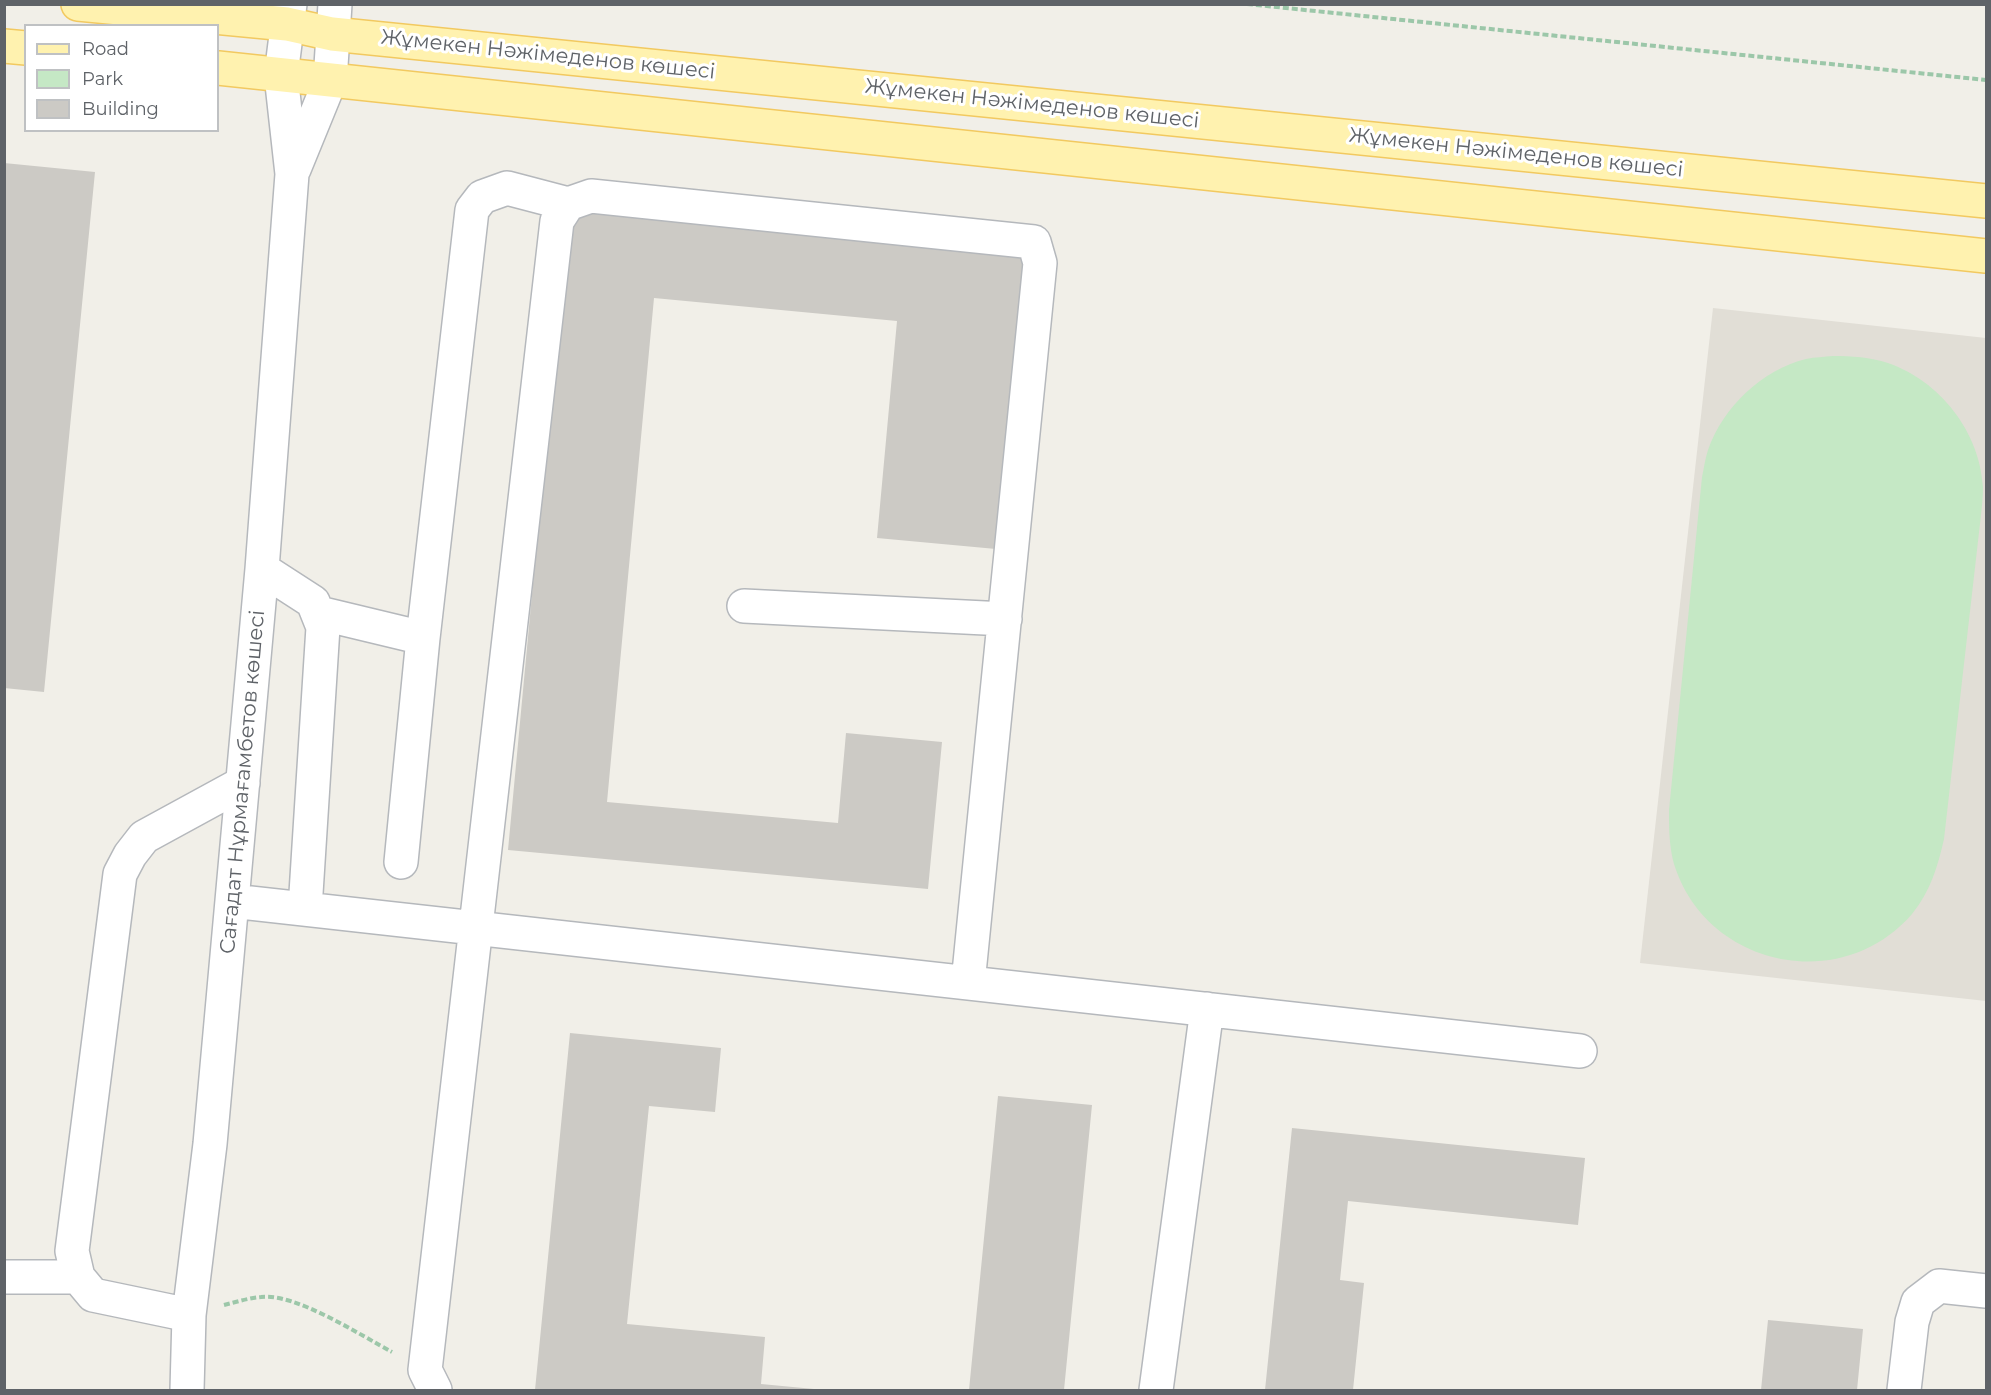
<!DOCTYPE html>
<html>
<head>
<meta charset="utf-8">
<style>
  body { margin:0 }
  #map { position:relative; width:1991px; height:1395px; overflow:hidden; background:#f1efe8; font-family:Montserrat,sans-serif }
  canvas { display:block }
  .frame { position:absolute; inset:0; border:6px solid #5f6368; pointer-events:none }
  .legend { position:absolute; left:24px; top:24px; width:195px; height:108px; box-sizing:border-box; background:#fff; border:2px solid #bfc1c3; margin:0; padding:8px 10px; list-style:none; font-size:18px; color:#5f6368 }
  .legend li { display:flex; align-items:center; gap:12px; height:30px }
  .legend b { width:30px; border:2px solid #bfc1c3 }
</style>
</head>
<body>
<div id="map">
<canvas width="1991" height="1395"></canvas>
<div class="frame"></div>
<ul class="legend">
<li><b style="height:8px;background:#fff2af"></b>Road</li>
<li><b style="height:16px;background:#c5e8c5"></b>Park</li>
<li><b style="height:16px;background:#cccac5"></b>Building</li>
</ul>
</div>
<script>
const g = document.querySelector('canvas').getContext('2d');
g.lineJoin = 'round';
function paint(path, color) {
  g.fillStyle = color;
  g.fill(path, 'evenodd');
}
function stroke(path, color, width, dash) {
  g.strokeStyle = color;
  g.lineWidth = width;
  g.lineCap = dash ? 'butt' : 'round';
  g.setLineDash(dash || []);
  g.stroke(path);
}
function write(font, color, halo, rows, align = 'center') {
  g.font = font + ' Montserrat,sans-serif';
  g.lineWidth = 6;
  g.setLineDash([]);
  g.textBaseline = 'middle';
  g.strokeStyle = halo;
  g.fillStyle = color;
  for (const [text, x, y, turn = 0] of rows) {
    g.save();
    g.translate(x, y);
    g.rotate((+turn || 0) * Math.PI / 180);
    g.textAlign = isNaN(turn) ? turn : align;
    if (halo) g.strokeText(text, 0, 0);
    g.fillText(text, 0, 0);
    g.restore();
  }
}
paint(new Path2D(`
  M1713,308L1986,338V1001L1640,963Z`), '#e1ded6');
paint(new Path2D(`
  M1833,356C1852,356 1870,357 1888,363C1940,381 1980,432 1983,487C1983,496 1982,506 1981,515L1944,839C1938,866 1930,892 1912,914C1841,996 1706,967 1674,864C1669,846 1669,828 1669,810L1702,477C1704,468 1705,459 1708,450C1723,407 1762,370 1806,359C1815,357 1824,357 1833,356Z`), '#c5e8c5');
paint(new Path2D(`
  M4,163L95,172L44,692L4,688Z
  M568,211L1024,254L996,549L877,538L897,321L654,298L607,802L838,823L846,733L942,742L928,889L508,850Z
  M570,1033L721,1048L715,1112L649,1106L627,1324L765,1337L761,1384L814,1389V1390H535Z
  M998,1096L1092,1105L1064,1390H969Z
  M1292,1128L1585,1158L1578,1225L1348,1201L1340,1280L1364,1283L1353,1390H1265Z
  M1768,1320L1863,1329L1857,1390H1761Z`), '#cccac5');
const minor = new Path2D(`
  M294,169L330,81L335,4
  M262,569L313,602L323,627L305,909
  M744,606L1005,619
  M319,613L423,638L472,210L482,197L507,188L568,204
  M401,862L423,638
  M232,901L1580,1051
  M4,1277H78
  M189,1315L93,1295L78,1277L72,1251L120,874L130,855L144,837L243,783
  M187,1390L189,1315L210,1144L262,569L292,174L281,75L290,4
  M435,1390L425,1370L557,221L568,204L591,196L1034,242L1040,263L968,983
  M1156,1390L1207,1009
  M1904,1390L1912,1322L1918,1302L1939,1286L1986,1291`);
const major = new Path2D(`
  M78,4L287,24L332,34L1986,201
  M4,46L26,48
  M218,68L1986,256`);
stroke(minor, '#b5b8bc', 36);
stroke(major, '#f2c960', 36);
stroke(new Path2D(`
  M1247,4L1986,80
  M224,1305C236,1302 249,1298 261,1297C296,1293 360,1335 392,1352`), '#9cc7a9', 4, [6, 3]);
stroke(minor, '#fff', 33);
stroke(major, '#fff2af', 33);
write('21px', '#5f6368', '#fff', [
  ["Жұмекен Нәжімеденов көшесі",548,55,6],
  ["Жұмекен Нәжімеденов көшесі",1032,104,6],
  ["Жұмекен Нәжімеденов көшесі",1516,153,6],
  ["Сағадат Нұрмағамбетов көшесі",243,782,-85]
]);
</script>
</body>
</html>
